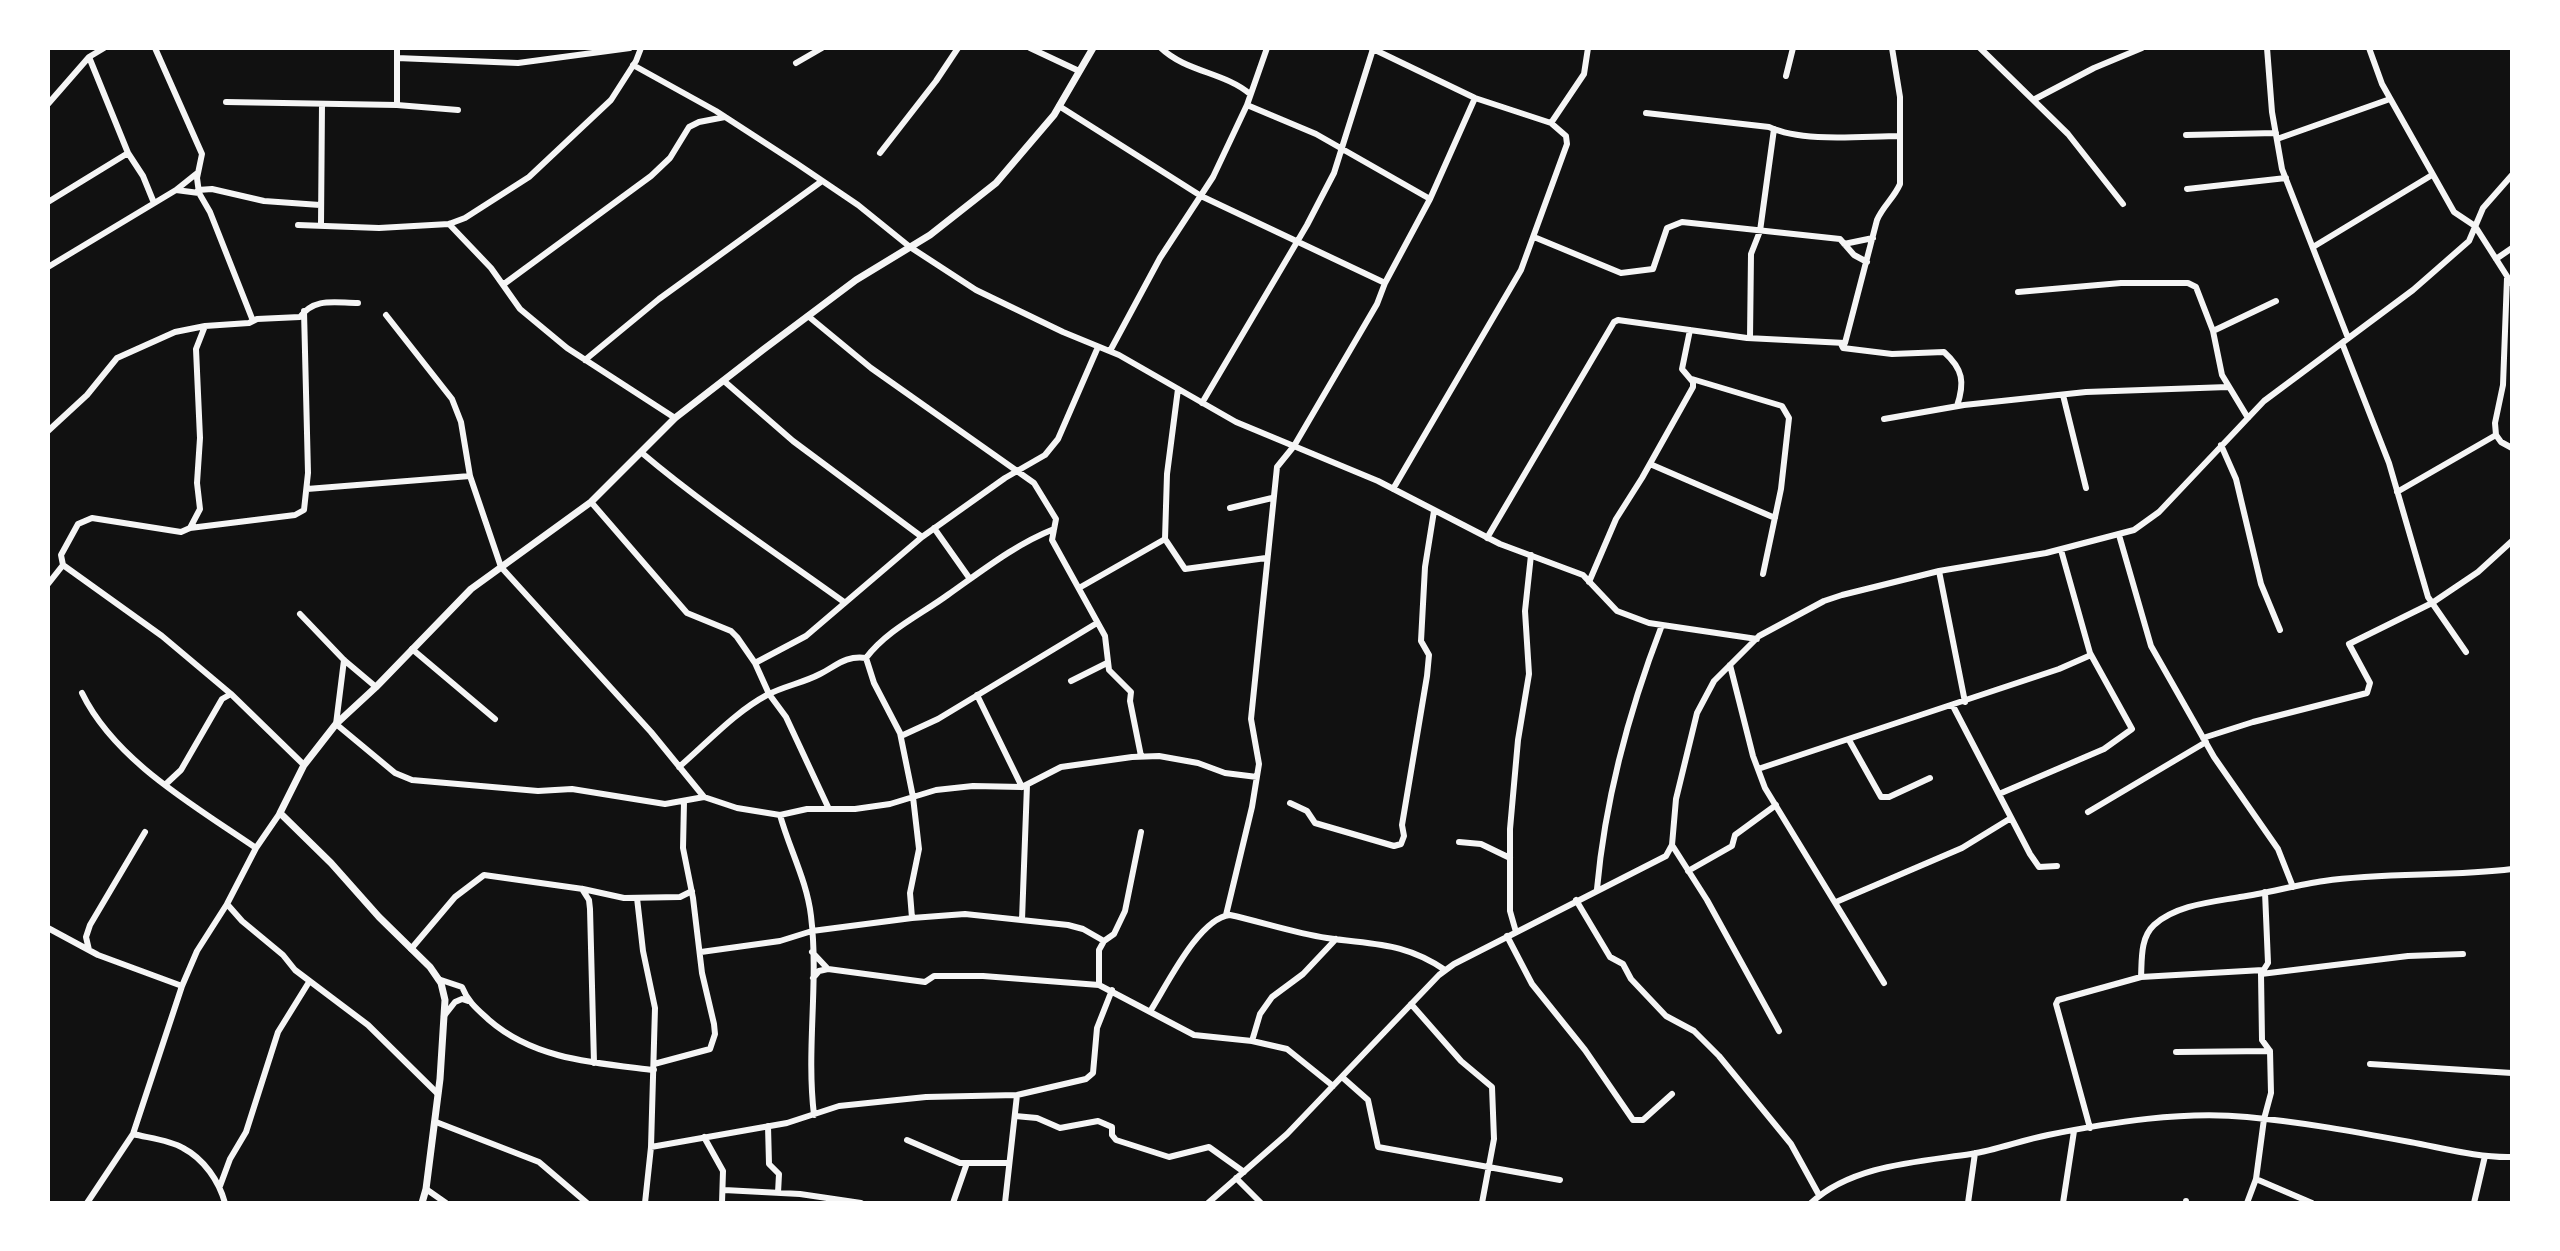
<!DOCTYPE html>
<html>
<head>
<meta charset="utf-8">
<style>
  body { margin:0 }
  #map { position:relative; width:2560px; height:1251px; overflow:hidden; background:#111; font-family:Signika,sans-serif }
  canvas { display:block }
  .frame { position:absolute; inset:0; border:50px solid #fff; pointer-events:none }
</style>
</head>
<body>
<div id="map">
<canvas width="2560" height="1251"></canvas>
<div class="frame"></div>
</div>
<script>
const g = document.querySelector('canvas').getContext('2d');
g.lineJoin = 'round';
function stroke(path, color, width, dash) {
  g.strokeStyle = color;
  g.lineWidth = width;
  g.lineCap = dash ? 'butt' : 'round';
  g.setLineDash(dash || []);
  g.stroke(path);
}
stroke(new Path2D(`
  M155,48L202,154L197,178L199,193L210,212L253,321
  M1030,48L1079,71
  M1161,48C1186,72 1224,72 1250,94
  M1371,48L1475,98L1551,123L1566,136L1567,144L1521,270L1393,489
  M1980,48L2068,134L2123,204
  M2267,48L2272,112L2282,169L2348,338
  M2369,48L2382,84L2454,212L2475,226L2512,284
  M89,57L128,153L143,176L154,203
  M397,58L518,63L630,48
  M796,63L822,48
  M633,65L716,111L796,163L858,205L910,247L976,290L1063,332L1119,355L1236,422L1378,481L1500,544L1583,575L1617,611L1649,623L1757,639
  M1786,76L1793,48
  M2035,99L2094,68L2142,48
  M226,102L397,105L458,110
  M48,104L89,57L104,48
  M397,105V48
  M1247,105L1316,134L1430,199
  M1059,106L1201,196L1385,283
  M1646,113L1769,127C1804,143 1862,136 1900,136
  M1551,123L1584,74L1588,48
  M2186,135L2276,133
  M2277,139L2390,99
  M880,153L936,81L958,48
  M2187,189L2286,178
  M176,190L199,193
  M198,190L212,189L264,201L320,205
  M48,202L128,153
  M449,224L491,268L520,309L567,348L675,418
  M298,225L379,228L449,224L465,218L529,177L611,100L636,61L641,48
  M321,225L322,104
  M1534,237L1621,273L1653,269L1667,228L1682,222L1840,239L1854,255L1867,262
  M1844,244L1873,238
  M2313,247L2432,175
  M2496,259L2512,248
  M48,267L176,190L196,174
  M2507,278L2503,385L2495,423L2496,435L2501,442L2512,448
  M504,284L651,176L670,158L689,127L699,122L725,117
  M2018,292L2121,283H2188L2196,287L2213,331L2222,375L2248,418
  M386,315L452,399L461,422L470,476L501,567L651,732L704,797
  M808,316L871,368L1034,483L1056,519L1052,540L1105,636L1109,670L1131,692L1130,701L1141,756
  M2213,331L2276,301
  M1750,338L1751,254L1760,231L1774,129
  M2342,343L2389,463L2428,597L2466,652
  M1841,344L1843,348L1892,354L1944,352C1963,369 1965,382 1957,406
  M1110,351L1160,258L1213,177L1247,105L1267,48
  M585,360L659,299L822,181
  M1692,379L1782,406L1789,418L1781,489L1763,574
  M724,381L793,441L922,537
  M2063,395L2086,488
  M1202,403L1307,225L1334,173L1373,49
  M1884,419L1964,405L2086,392L2228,387
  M48,431L87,395L117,358L175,332L205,326L249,323L257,319L300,317C315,297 335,303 358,303
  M2221,445L2236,479L2261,584L2280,630
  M642,453C706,507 776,553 844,602
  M1650,464L1775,518
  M307,489L470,476
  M2397,492L2496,435
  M591,502L687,613L731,631L737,637L755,663L769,694L786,717L828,807
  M1230,508L1272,498
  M190,528L200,509L197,483L200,438L196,349L205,326
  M934,528L970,579
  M2119,535L2151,646L2214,757L2278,849L2293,887
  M1487,538L1614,322L1618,320L1747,338L1845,343L1877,220C1883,206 1894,198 1900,184V97L1892,48
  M1165,539L1185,569L1266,558
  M1939,571L1965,702
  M1589,582L1616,519L1642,478L1693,387V382L1682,369L1690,330
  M48,584L63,565
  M1079,588L1165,539L1167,474L1178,389
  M300,614L344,660L376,687
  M412,649L495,719
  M344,660L336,724L395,773L412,780L538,791L572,789L665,804L704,797L737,808L780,815L807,809H855L890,804L936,790L973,786L1022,787L1061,767L1132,757L1159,756L1198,763L1225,773L1257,777
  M755,663L806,636L922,537L1005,478L1045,455L1058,439L1098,347
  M1730,665L1753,756L1765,788L1884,983
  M1071,681L1107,663
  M82,693C115,761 195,806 256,848
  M977,695L1022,787
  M1953,706L2030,854L2039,867L2057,866
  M901,736L938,719L1097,623
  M2203,738L2253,722L2367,693L2370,683L2349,644L2432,603L2478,572L2512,541
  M1849,740L1881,797H1889L1930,778
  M304,765L231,694L162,636L63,565L61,555L78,524L92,518L181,532L190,528L295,515L304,510L308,473L304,311
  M679,767C707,743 735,712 767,695C784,686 803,683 820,674C836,666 846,655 866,658
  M1758,769L2059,669L2091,655
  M166,784L181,770L222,699L231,694
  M1999,794L2104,749L2132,729L2090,653L2061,550
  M1290,803L1307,811L1315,823L1394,846L1401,844L1404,836L1402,825L1427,676L1429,655L1421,641L1425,567L1434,511
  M2088,812L2206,742
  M780,815C789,848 807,881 811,916C819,982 806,1049 814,1115
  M1459,842L1481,844L1510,858
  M1672,845L1707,900L1779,1031
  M1688,871L1732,846L1735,835L1776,805
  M582,889L589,900L590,909L594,1063
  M1597,889C1605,800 1630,708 1662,625
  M637,898L643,951L655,1008L651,1147L645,1203
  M1576,900L1610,957L1623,964L1631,979L1666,1016L1694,1031L1719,1056L1791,1144L1819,1195
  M1836,902L1962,848L2011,818
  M227,904L242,921L283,955L295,970L368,1025L438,1094
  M1226,915L1252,807L1259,764L1251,719L1277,467L1294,446L1377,304L1385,283L1430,199L1475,98
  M912,918L910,893L919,849L913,797L900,733L874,683L866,658C887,630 922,614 949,594C983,570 1016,544 1054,529
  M1022,920L1027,785
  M48,928L98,955L182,986
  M1516,932L1510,911V829L1518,740L1529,674L1525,611L1531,555
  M1507,936L1532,984L1585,1050L1633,1120H1643L1672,1094
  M411,949L455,897L484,875L583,889L624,898L680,897L692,891
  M89,950L86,937L90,925L145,832
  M701,952L780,941L812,931L912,918L965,914L1068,925L1083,929L1104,941
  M812,952L828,969
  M2261,974L2408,956L2463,954
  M2141,977C2142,960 2140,938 2154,925C2176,905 2212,902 2240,897C2268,893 2296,885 2324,881C2386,872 2450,877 2512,869
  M813,978L819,971L828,969L925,982L934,976H983L1099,985L1194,1035L1252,1041L1287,1049L1333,1086
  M438,979L462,987C468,1002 477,1009 489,1020C535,1060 596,1063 654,1070
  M1099,985V950L1104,941L1114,934L1125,911L1141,832
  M1411,1004L1461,1061L1492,1087L1494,1139L1482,1203
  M1151,1010C1167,985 1199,918 1230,915C1262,922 1294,933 1327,938C1374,945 1404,942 1445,970
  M444,1016L455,1002L462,999L468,1001
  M1252,1041L1260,1014L1272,997L1303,974L1336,939
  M2176,1052L2270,1051
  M654,1064L710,1049L715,1034L714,1024L702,973L693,898L683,848L684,802
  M2370,1064L2512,1073
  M1342,1077L1368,1100L1378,1147L1560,1180
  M1015,1116L1037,1118L1060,1128L1098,1121L1112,1127V1135L1116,1140L1169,1157L1209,1147L1244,1172
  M436,1122L539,1162L587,1203
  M768,1126L769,1164L779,1174L778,1193
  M2090,1128L2056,1004L2058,1000L2141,977L2263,970
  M133,1134C149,1138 170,1140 183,1148C204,1159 219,1181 225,1203
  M704,1137L723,1171L722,1203
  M907,1140L960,1163H1009
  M651,1147L787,1123L839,1106L926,1097L1017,1095L1086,1079L1093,1073L1097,1028L1112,990
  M1236,1178L1261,1203
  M2256,1179L2312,1203
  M220,1186L230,1159L246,1132L278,1032L309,982
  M426,1189L446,1203
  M724,1190L800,1194L861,1203
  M87,1203L133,1134L182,986L197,951L227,904L256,848L280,813
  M953,1203L967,1163
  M1005,1203L1017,1095
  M1208,1203L1287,1134L1439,975L1454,964L1666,856L1672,845L1676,799L1697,713L1714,681L1759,636L1824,601L1842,595L1939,571L2046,553L2134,530L2159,512L2264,401L2413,290L2469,241L2483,208L2512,175
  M1811,1203C1852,1165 1918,1162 1971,1154C1997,1150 2022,1140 2048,1135C2112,1122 2182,1111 2247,1117C2302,1122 2356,1132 2410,1142C2443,1148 2478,1158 2512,1157
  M1968,1203L1975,1153
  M2063,1203L2074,1131
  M2186,1203V1201
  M2247,1203L2256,1179L2264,1119L2271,1093L2270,1051L2262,1040L2261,974L2268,963L2265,892
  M2474,1203L2485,1156`), '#f5f5f5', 6);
stroke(new Path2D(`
  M422,1203L426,1189L440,1079L445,1000L441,983L430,967L379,917L331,863L280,813L304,765L336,724L376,687L471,589L591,502L675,418L764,349L856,280L930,235L996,183L1054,115L1093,48`), '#f5f5f5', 7);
</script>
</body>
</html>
